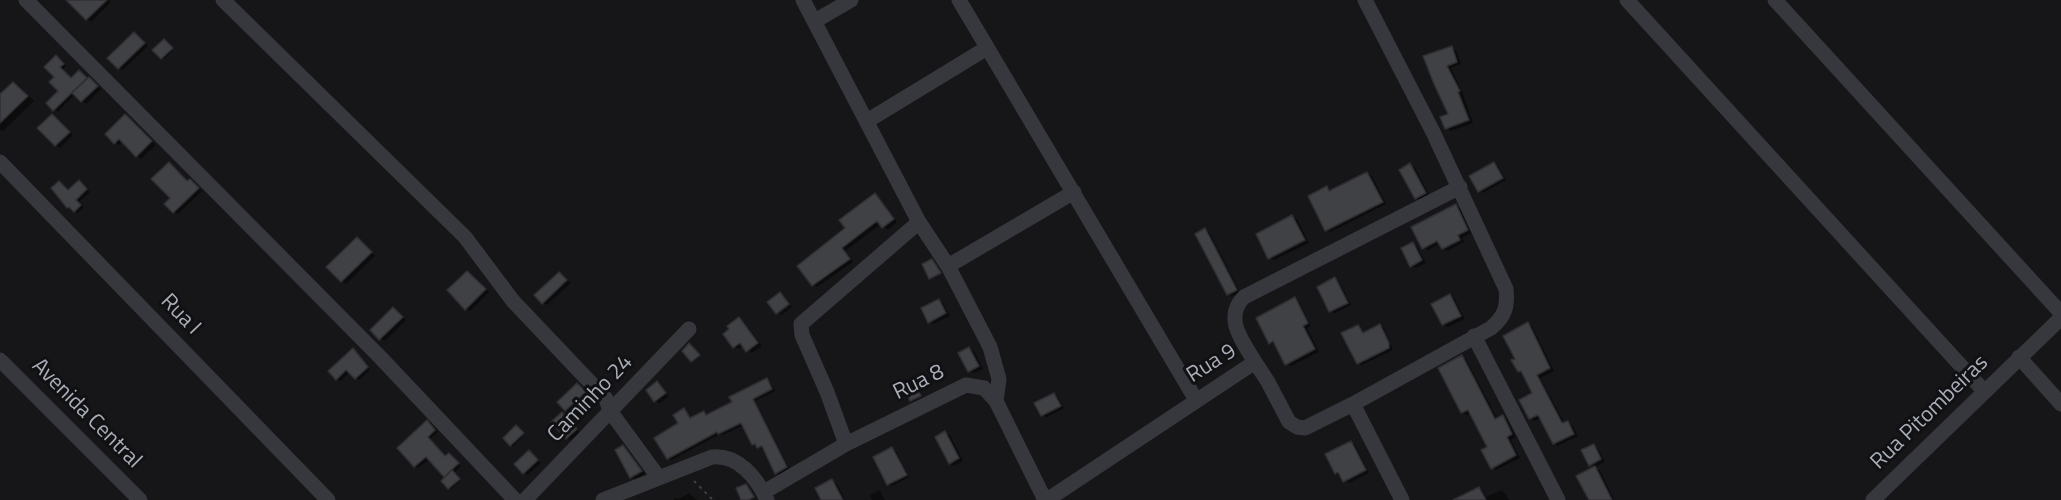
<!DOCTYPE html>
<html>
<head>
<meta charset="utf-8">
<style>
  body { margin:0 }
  canvas { display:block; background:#161618 }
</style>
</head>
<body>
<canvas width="2061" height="500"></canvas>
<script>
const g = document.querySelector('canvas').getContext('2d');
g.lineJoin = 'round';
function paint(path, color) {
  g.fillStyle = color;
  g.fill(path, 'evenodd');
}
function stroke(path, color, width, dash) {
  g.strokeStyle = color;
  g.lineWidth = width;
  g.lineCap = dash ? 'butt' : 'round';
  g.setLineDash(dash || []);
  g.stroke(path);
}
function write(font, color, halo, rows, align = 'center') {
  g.font = font + ' "Titillium Web",sans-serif';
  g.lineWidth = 6;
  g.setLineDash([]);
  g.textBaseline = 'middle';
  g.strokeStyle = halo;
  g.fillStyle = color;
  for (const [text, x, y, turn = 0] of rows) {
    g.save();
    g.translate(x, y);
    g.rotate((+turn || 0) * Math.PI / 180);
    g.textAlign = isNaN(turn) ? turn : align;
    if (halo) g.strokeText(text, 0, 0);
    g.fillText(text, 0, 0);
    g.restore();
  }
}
paint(new Path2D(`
  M68,0H108L111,2L91,22Z
  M134,33L148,46L123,70L119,68Z
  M165,41L173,50L164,59L162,58Z
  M1451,48L1456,50L1461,64L1451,68L1463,94L1473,123L1451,131L1446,128L1450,115L1435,84Z
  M60,59L66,66L63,70L72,79L83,74L101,89L86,104L75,94L58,112L54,109L60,91L56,77Z
  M13,83L20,87L34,101L3,131L0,130V97Z
  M52,116L73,135L60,148L39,128Z
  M125,116L156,145L141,159L123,141L119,145L115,142Z
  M1494,163L1498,166L1506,180L1483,193L1479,191Z
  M1410,165L1415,168L1430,196L1420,201L1416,198Z
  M1367,173L1372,176L1386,204L1331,232L1327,230V188L1332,191Z
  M79,182L90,192L79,202L84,207L78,213L68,207L69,191Z
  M188,182L194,183L202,191L178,214L174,212Z
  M875,195L879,197L897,222L888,230L881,224L845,251L853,262L817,287L813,285L847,228Z
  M1456,206L1460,208L1471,233L1462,238L1464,242L1447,251L1440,244L1428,250L1423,248Z
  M1292,217L1297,219L1309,243L1274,260L1269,258Z
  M1205,230L1209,232L1240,292L1232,296L1228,294Z
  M358,239L375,256L346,284L342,281Z
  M1413,244L1417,246L1426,263L1416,268L1412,266Z
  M468,273L489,292L470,311L466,308Z
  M560,274L571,283L547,305L543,303Z
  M1335,279L1339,282L1351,305L1335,313L1331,311Z
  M1450,296L1454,298L1465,319L1448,327L1444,324L1433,304Z
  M1295,299L1299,302L1311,326L1307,328L1319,352L1291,366L1286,363L1276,344L1270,343Z
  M939,300L943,303L950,316L934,324L929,322Z
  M791,305L792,307L782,315L779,314Z
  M394,309L406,320L385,341L380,338Z
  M739,319L744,322L762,346L752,353L743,345L739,349L734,346Z
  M1528,324L1532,326L1554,371L1540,378L1565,424L1567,422L1572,425L1578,436L1558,446L1554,443L1541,418L1535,421L1530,418L1534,394L1524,374L1519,371L1517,359Z
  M1358,326L1365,333L1380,326L1384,328L1393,350L1362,365L1358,363Z
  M969,349L974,351L983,369L974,373L969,371Z
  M353,350L370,370L359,380L350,372L341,381L337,379Z
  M1462,357L1466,359L1498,420L1503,417L1507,420L1516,437L1511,440L1520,458L1496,470L1492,467L1489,448L1471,413L1467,415L1462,412Z
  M767,380L770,382L775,391L755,401L790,470L780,475L776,473L764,448L762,449L753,444L744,425L723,435L720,434L672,460L668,458L684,410L692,418L704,412L708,414L734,403Z
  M657,383L669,396L660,403L655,401Z
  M913,383L922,397L913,401L911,400Z
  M578,385L589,395L571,412L566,410Z
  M1054,394L1058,397L1064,408L1047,417L1042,415Z
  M562,414L580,432L571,440L567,438Z
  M430,424L438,432L430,439L447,457L450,455L461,466L454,473L461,480L451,489L443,481L448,477L430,459L418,468L415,466Z
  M518,428L524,435L513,446L511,445Z
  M945,433L950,435L963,461L954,466L950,463Z
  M1350,442L1355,445L1369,473L1349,483L1336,473Z
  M1594,446L1598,449L1605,462L1595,467L1590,465Z
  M623,447L628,450L645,474L636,479L631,477Z
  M892,449L896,451L909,477L892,486L888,484Z
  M533,455L541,463L528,475L524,473Z
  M1595,468L1600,470L1614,500H1587L1590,498Z
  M832,481L837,484L845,500H822Z
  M1479,488L1483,491L1486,497L1501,490L1504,492L1509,500H1455Z
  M879,490L880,491L885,500H872L870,495Z
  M689,493L697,500H673L676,498L679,499Z`), '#0007');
const building = new Path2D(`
  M66,0H107L86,20Z
  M134,32L145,43L118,69L107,58Z
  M164,39L173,48L161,59L152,50Z
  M1452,46L1457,62L1447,66L1460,91L1458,92L1469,120L1445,129L1440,117L1448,114L1434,84L1423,56Z
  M56,55L64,64L60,67L71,78L79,70L87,78L53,111L46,103L58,91L49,82L54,77L44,67Z
  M89,77L98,86L81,102L72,93Z
  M13,82L28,96L0,123V94Z
  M52,114L70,132L55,146L37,128Z
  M125,114L152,141L136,157L119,139L114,144L105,134Z
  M169,162L187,181L190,179L199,188L173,213L164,204L170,198L151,179Z
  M1494,162L1503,178L1478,192L1469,176Z
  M1410,163L1426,193L1415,199L1399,170Z
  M1367,172L1383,202L1325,231L1308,196L1327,186L1329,191Z
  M79,180L87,189L76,200L81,205L74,212L69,207L67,208L51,188L59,181L68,190Z
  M875,193L894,219L882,228L877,221L842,248L850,259L812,286L797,266L845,228L839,220Z
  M1456,204L1468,230L1458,235L1460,240L1442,249L1437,241L1422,249L1411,227Z
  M1292,215L1305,240L1268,259L1256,234Z
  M1205,228L1237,290L1227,295L1195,234Z
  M357,237L372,252L341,282L326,267Z
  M1413,242L1422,260L1410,267L1401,248Z
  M932,259L941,273L929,279L922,264Z
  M467,271L486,289L465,310L447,290Z
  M559,272L567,280L542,304L534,295Z
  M1335,277L1348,303L1329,312L1317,287Z
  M780,292L789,304L776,314L767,302Z
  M1450,294L1461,316L1442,325L1431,304Z
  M1295,297L1308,323L1303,326L1315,349L1285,365L1273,341L1269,344L1256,318Z
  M939,299L946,313L928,323L921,308Z
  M393,307L403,317L379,340L370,330Z
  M739,317L758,343L746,352L740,343L733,348L723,334L729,329L727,326Z
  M1528,322L1550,368L1537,375L1562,423L1568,421L1574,434L1553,444L1538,415L1529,419L1519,400L1532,393L1521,371L1518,372L1511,360L1515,359L1503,336Z
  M1380,324L1389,343V348L1357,364L1341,333L1358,325L1363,333Z
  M689,343L700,355L691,362L682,351Z
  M969,347L979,366L968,372L958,353Z
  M353,348L368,367L355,379L346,370L336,380L328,371Z
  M1462,355L1495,419L1503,415L1512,434L1507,437L1516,455L1491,469L1481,450L1487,447L1468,410L1461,413L1438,368Z
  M767,378L772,389L753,399L787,467L775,474L762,446L757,448L755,444L752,445L741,423L718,434L717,432L667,459L654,438L678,423L673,415L684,408L690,418L704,411L706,415L732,402L729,397Z
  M657,381L666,393L654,402L646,390Z
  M913,381L921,396L910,401L903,386Z
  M577,383L586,392L565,411L557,402Z
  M1054,393L1061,406L1041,416L1034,403Z
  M562,412L577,429L566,439L551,422Z
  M427,420L435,430L428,437L445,456L449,453L459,463L444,477L426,457L414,467L397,448Z
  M516,425L524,433L510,446L503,438Z
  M945,431L959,458L949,464L935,437Z
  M1351,441L1366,470L1343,482L1338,472L1335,474L1325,454Z
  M1594,444L1601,459L1589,466L1581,450Z
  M623,445L642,471L630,478L615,450Z
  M892,447L907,475L887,485L873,457Z
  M529,450L538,460L523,474L514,464Z
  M1595,466L1612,500H1589L1576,476Z
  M452,470L460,479L448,489L441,481Z
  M832,479L843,500H821L815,488Z
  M746,484L754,497L748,500H741L736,488Z
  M1479,487L1486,500H1453Z`);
paint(building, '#404145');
stroke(building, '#303034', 1.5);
stroke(new Path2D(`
  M694,481L713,500`), '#3d3f44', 2, [3, 4.5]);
stroke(new Path2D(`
  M26,0L380,357L515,500
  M223,0L465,237L513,301L606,399L610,411L659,478
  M803,0L919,222L948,266L990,347L999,379L996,401
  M959,0L1196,400
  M1627,0L1984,391
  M1775,0L2061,313
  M815,21L851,0
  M867,121L987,48
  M0,162L328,500
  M948,266L1074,192
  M1474,336L1558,500
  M2019,357L2061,404
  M0,360L140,500
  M1255,362C1243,342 1223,318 1244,297L1460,187
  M1353,404L1491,328C1505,316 1508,307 1506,289L1433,132L1365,0
  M846,444L827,392L802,335L801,324L919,222
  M764,492L846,444L966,385L984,388L996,401L1045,500
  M525,500L689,329
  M603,500L712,457C738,454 757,478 767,500
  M1047,500L1255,362L1268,382L1289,422L1297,427L1305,428L1353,404L1402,500
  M1873,500L2061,318`), '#37383d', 15);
write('22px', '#a8adb8', '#111113', [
  ["Rua I",180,315,46],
  ["Rua 9",1212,364,-32],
  ["Rua 8",919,383,-26],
  ["Caminho 24",591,399,-46],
  ["Rua Pitombeiras",1930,413,-44],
  ["Avenida Central",86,414,45]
]);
</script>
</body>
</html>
